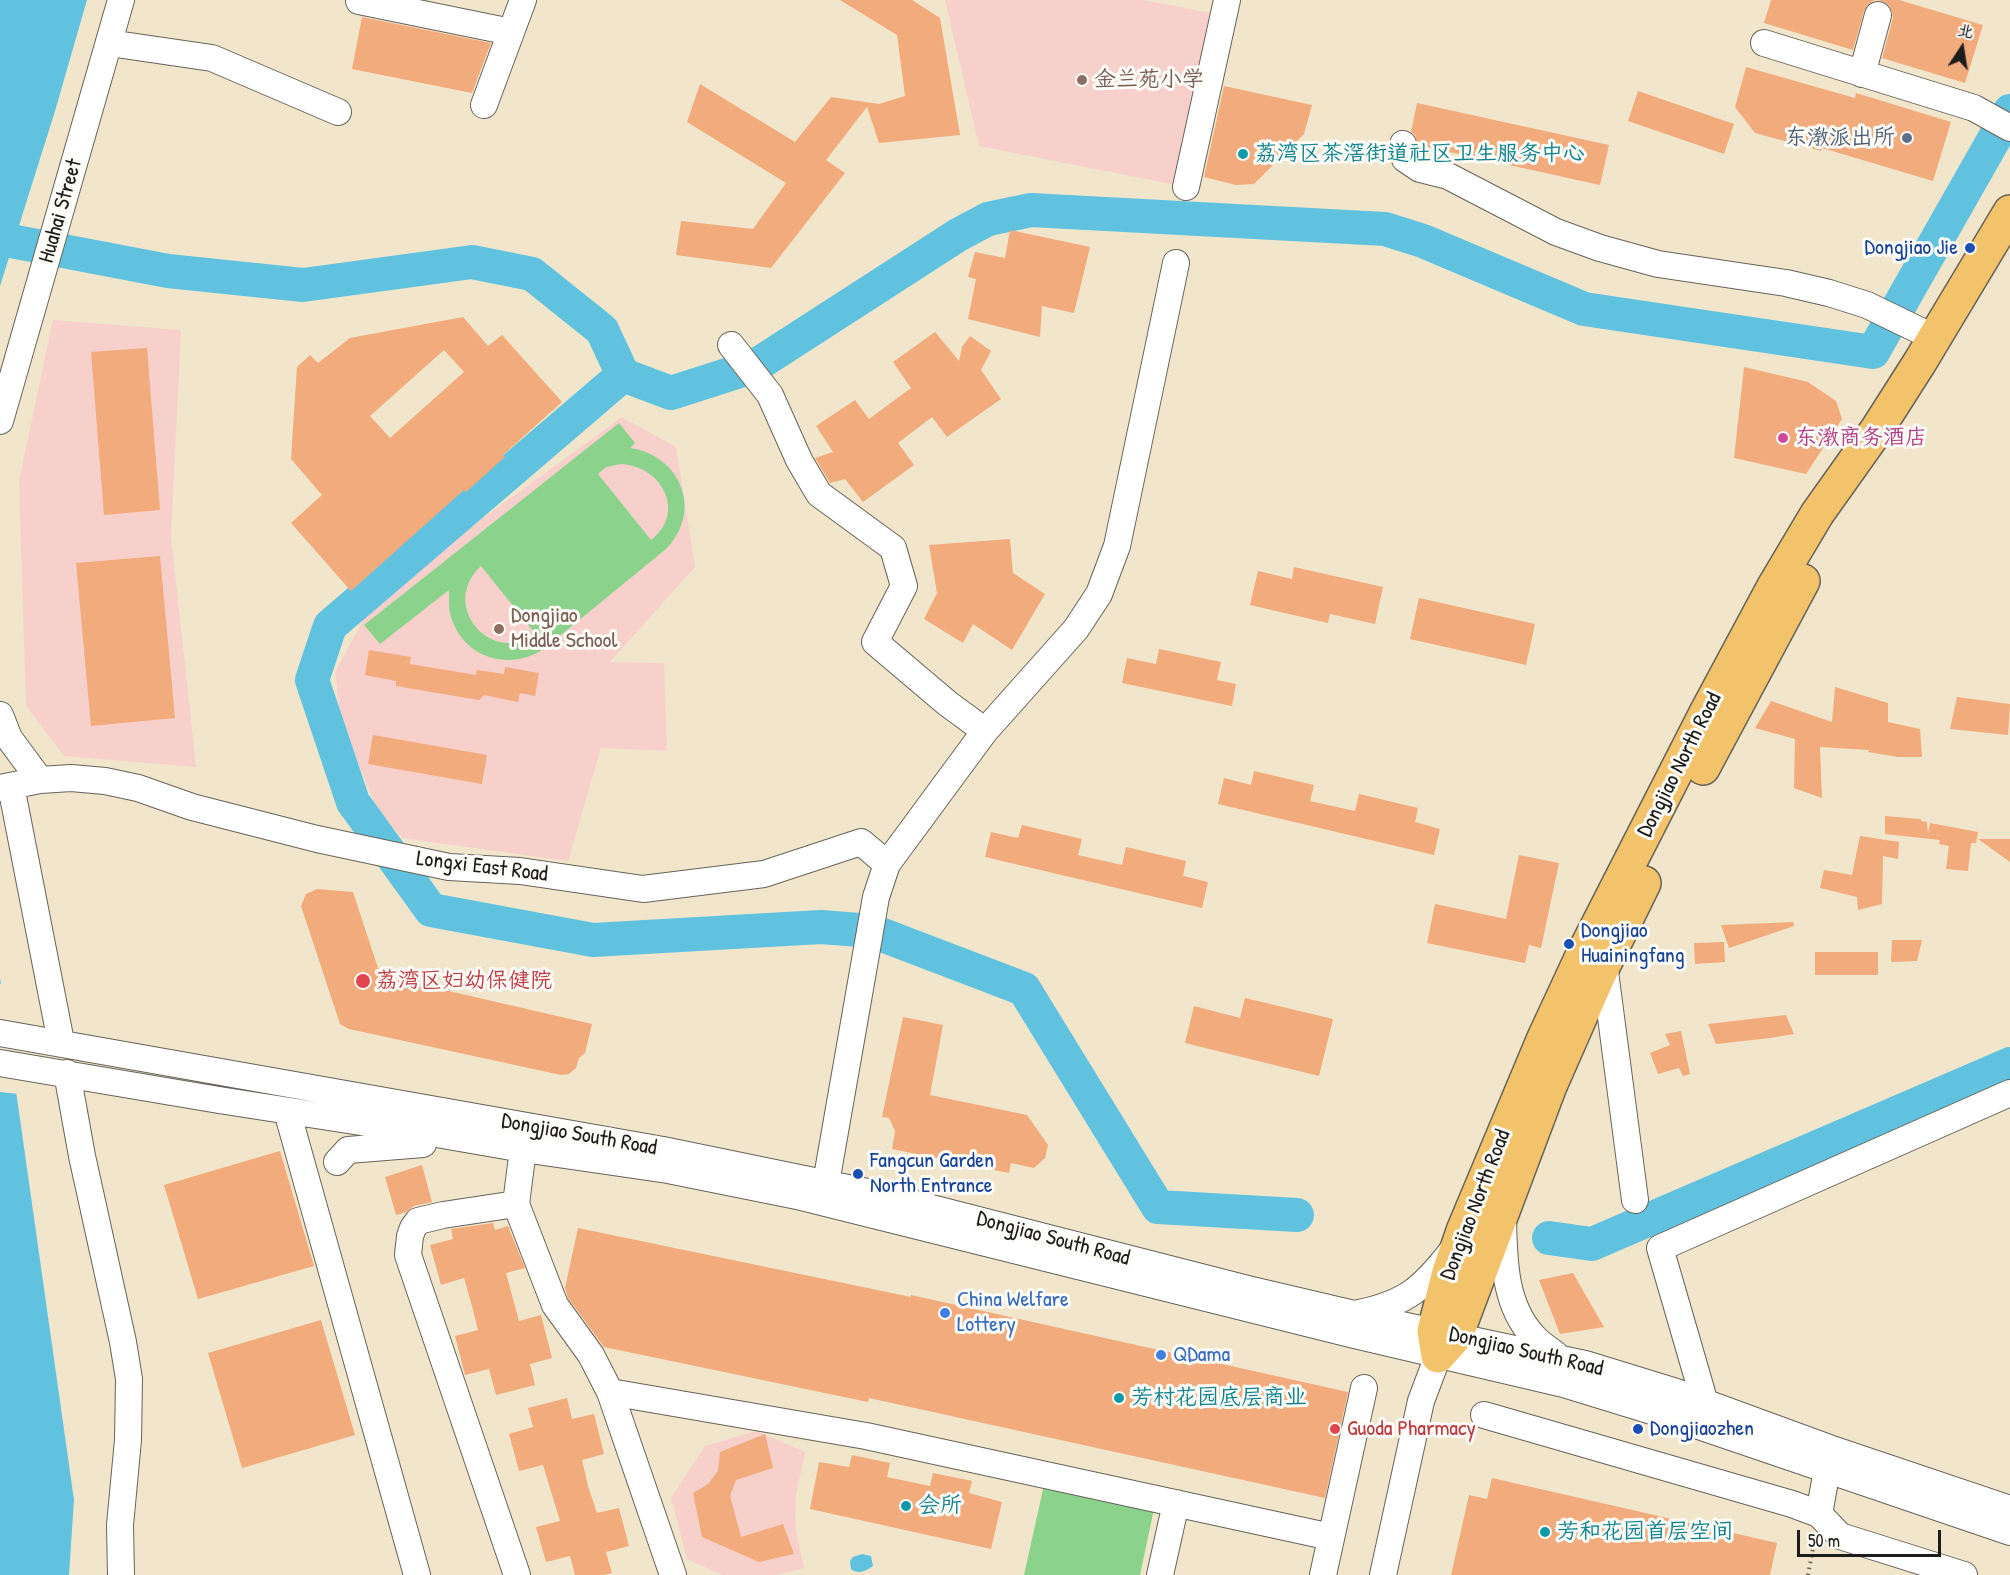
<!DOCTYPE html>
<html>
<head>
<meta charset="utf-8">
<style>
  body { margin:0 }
  #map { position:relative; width:2010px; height:1575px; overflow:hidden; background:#f1e6cb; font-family:"Patrick Hand","LXGW WenKai TC",sans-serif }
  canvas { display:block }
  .north { position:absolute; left:1932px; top:18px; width:60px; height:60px; -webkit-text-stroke:4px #fdfcf7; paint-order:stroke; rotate:12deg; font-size:16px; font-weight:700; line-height:24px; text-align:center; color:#1c1c1c }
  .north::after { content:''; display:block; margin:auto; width:21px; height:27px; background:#1c1c1c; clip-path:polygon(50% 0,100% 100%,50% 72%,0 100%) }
  .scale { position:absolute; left:1797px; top:1530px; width:144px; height:27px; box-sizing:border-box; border:3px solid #1c1c1c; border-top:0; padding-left:8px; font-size:18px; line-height:21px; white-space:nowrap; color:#1c1c1c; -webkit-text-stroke:4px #fdfcf7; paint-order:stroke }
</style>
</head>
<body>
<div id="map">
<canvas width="2010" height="1575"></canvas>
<div class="north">北</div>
<div class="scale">50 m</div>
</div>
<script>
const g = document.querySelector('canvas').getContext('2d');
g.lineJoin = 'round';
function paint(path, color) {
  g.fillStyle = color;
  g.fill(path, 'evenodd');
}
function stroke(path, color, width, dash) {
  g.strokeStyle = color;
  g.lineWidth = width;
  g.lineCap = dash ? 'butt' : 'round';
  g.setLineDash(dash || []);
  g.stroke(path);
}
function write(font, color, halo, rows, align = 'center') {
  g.font = font + ' "Patrick Hand","LXGW WenKai TC",sans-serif';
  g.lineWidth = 6;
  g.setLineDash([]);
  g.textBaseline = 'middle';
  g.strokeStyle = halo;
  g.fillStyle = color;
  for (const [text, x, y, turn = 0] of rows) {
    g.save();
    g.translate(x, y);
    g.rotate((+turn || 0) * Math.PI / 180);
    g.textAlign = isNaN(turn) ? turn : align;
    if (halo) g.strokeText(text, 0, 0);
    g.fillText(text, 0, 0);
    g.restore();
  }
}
paint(new Path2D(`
  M945,0H1143L1212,13L1181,186L979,146Z
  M53,320L181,330L171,535L196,767L64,756L26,706L19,481Z
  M622,417L676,447L695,567L610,662L664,663L667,751L601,748L568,861L402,838L376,806L341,722L335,672L376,596Z
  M757,1431L805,1452L795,1500L796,1530L804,1568L776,1575H722L687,1559L671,1498L705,1446Z`), '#f7d0cc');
paint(new Path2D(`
  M619,423L635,443L630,448C680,455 704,511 666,549L545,648C513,671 467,660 453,622C448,612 449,601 449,590L380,644L364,625ZM621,464C662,466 687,513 651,540L598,474L606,467ZM481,566L534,632C496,668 437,607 481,566Z
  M1044,1485L1154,1509L1140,1575H1024Z`), '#8bd28c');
paint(new Path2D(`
  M0,0H87L55,111L0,286Z
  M0,978L74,1500L69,1575H0Z
  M862,1554L871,1556L873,1566C866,1571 858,1575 851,1569L850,1561L853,1557Z`), '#61c2df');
paint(new Path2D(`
  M0,984L4,985L19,1094L0,1092Z`), '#f1e6cb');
stroke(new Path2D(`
  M0,239L168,271L303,285L472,262L532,274L602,330L623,375L671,393L755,366L958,235L988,219L1031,210L1385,229L1423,241L1584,309L1873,352L2010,111
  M623,375L330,626L312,680L353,802L431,910L593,940L821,927L872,931L1024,989L1158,1207L1297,1215
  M1549,1238L1592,1244L2010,1064`), '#61c2df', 34);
paint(new Path2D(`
  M840,0H912L940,18L960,135L879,143L867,107L826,160L845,173L771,268L676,255L681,221L753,229L786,183L687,122L700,84L795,142L831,97L879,104L905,96L897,35Z
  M1771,0H1899L1983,25L1965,83L1882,58L1893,18L1892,11L1889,5L1882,1L1875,0L1867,5L1864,11L1853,50L1764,23Z
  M362,17L491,43L472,93L352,69Z
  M1746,67L1855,98L1856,93L1951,122L1933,181L1822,148L1821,151L1755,133L1735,107Z
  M1224,86L1312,105L1304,134L1254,184L1236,185L1204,177Z
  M1638,91L1734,124L1724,154L1628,121Z
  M1417,103L1609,145L1600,185L1418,145L1415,135L1411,132Z
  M1010,230L1090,247L1074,313L1042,306L1040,337L968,319L976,279L968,277L975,252L1005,258Z
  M463,317L488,346L502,335L562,402L503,455L505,457L466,492L464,490L351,591L291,523L322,495L291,459L297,367L310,355L318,363L350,338ZM444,350L464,372L390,438L370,416Z
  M935,332L959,361L962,347L970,336L991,351L981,370L1001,399L947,437L932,417L898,443L914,465L863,502L845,479L830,483L815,458L833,452L816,426L855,400L869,419L911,388L893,362Z
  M147,348L160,510L104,515L91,352Z
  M1744,367L1808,382L1836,401L1842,419L1806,474L1734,458Z
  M1010,539L1013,573L1045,594L1012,650L973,624L963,643L924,619L937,593L929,545Z
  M160,556L175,718L91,726L76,563Z
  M1294,567L1383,587L1375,624L1330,614L1328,623L1250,605L1258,571L1292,579Z
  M1419,598L1535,624L1526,665L1410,639Z
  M1159,649L1221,662L1217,680L1236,684L1232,706L1122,683L1127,658L1156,664Z
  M369,650L411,657L410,664L476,675L477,670L504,674L505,667L539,673L535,696L520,693L518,702L484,695L479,700L396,686V681L365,675Z
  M1835,687L1888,703V722L1920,729L1922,757H1898L1868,752L1869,750L1820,747L1822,798L1794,788L1795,739L1755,728L1771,701L1832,722Z
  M1957,697L2010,704L2008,735L1950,729Z
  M373,735L487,755L482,784L368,764Z
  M1254,771L1314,785L1310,801L1355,811L1359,794L1418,808L1415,822L1440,829L1434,855L1218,804L1224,778L1251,785Z
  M1885,816L1921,819V821L1927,822L1928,834L1930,823L1978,832L1976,843H1971L1968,871L1946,869L1949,846L1939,844L1940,840L1885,834Z
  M1022,825L1082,839L1078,855L1122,865L1126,847L1186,861L1183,876L1208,882L1202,908L985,857L991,832L1018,838Z
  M1860,836L1899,842L1898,859L1883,856L1882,904L1858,910L1857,897L1820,888L1824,870L1852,875Z
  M1978,839H2010V862Z
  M1519,855L1559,863L1541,948L1529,945L1525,963L1427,943L1435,904L1506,919Z
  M317,889L353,892L379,971L385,978L414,983L592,1024L585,1053L579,1058L576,1068L569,1074L561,1075L349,1029L340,1024L301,906L306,894Z
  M1793,922L1794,926L1729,948L1721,925Z
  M1892,940H1922L1917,961L1891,962Z
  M1724,942L1725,962L1695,964L1694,943Z
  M1815,952H1878V975H1815Z
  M1245,998L1333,1019L1319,1076L1185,1043L1194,1006L1240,1018Z
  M1786,1015L1794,1034L1770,1038L1716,1044L1708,1024Z
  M903,1017L943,1025L930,1095L1027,1115L1048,1145L1045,1158L1034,1168L1011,1163L1009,1173L892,1149L895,1131L889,1118L882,1117Z
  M1681,1031L1690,1074L1683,1076L1679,1068L1658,1074L1650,1053L1670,1045L1665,1034Z
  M280,1151L314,1266L198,1299L164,1185Z
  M422,1165L432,1202L414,1206L406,1212L396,1215L385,1177Z
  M493,1223L495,1230L508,1226L525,1268L506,1273L519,1321L541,1315L552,1358L530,1364L535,1385L496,1395L489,1369L465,1375L455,1336L478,1330L472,1306L464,1278L441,1285L430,1245L453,1239L451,1229Z
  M578,1228L911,1297V1295L1348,1392L1325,1498L869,1398L868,1402L604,1347L568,1298L565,1288Z
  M1573,1273L1604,1327L1560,1334L1539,1280Z
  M321,1320L355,1435L242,1468L208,1353Z
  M567,1398L572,1419L594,1414L604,1454L582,1460L588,1486L597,1513L619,1508L629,1546L606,1552L612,1573L604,1575H575L570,1556L546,1562L536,1527L560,1521L543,1465L519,1471L509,1434L533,1427L528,1408Z
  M765,1434L773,1468L736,1480L730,1496L741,1537L783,1524L794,1554L759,1562L702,1537L693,1493L708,1484L718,1471L720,1452Z
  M852,1455L890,1463L887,1477L930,1486L933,1473L972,1481L969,1493L1002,1502L991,1549L810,1509L819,1462L849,1467Z
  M1492,1478L1777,1543L1770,1575H1451L1469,1495L1487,1499Z`), '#f1ab7c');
const minor = new Path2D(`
  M359,1L511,32
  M109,43L212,58L338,112
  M1764,43L1974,108L2010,128
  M1862,74L1878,15
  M484,105L523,0
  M1403,144L1405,159L1420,169L1448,176L1556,232L1600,248L1658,264L1786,283L1829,293L1867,305L1935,338
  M1186,187L1227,0
  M731,345L770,395L799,460L819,494L893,548L904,586L875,642L947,703L985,731
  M0,421L121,0
  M0,715L9,738L40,780
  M11,786L61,1042
  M0,788L40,780L71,778L105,781L138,788L192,807L317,839L449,867L520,871L643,889L764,874L861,842L887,864
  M1604,964L1635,1200
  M0,1033L663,1150L877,1194L1248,1289L1392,1323L1585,1364L1676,1392L1829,1448L2010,1509
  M0,1063L219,1100L425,1132L523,1149L668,1170L797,1196L1354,1335L1564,1384L1678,1419L2010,1532
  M67,1073L82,1156L123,1342L129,1379L128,1440L120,1525L121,1575
  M287,1111L417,1575
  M523,1149L516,1204L555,1305L591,1355L610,1392L673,1575
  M337,1162L348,1150L423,1144L425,1132
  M826,1183L876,897L887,864L985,731L1076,629L1099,594L1117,546L1176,263
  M516,1204L443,1215L418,1221L413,1228L410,1236L408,1255L517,1575
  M1503,1219C1504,1260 1504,1304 1533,1336C1539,1343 1547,1348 1555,1354
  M1359,1313C1407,1303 1423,1288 1452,1251
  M610,1392L866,1436L1331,1537
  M1705,1403L1660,1248L2010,1093
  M1484,1415L1792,1504L1819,1514
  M1827,1470L1819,1514L1840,1536L1964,1575
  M1160,1575L1176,1503
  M1323,1575L1364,1388
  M1383,1575L1421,1401L1438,1356`);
const major = new Path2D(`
  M1703,768L1803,581
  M1438,1356L1434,1331L1449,1272L1463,1231L1544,1038L1583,954L1706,713L1773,588L1817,514L1876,431L1920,362L2010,212
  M1438,1356L1456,1336L1550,1086L1597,979L1644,883`);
stroke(minor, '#676359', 28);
stroke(major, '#676359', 36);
stroke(new Path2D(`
  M1808,1575L1815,1538`), '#676359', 4, [1.5, 4.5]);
stroke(minor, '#fff', 26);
stroke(major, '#f2c36a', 33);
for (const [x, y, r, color] of [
  [1082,80,6,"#8d6e63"],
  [1907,138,6,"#5c6f8a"],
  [1243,154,6,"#0f9aa8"],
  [1970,248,6,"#1a4fb4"],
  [1783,438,6,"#d1479c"],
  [499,629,6,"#8d6e63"],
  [1569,944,6,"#1a4fb4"],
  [363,981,8,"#e0444e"],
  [858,1174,6,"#1a4fb4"],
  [945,1313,6,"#3f7fe0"],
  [1161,1355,6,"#3f7fe0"],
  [1119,1398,6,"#0f9aa8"],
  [1335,1429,6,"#e0444e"],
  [1638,1429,6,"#1a4fb4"],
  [906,1506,6,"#0f9aa8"],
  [1545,1532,6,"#0f9aa8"]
]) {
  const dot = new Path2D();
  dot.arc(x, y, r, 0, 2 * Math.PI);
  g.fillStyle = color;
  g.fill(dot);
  stroke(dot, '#fdfcf7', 2);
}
write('22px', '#785e54', '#fdfcf7', [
  ["金兰苑小学",1094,80],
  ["Dongjiao",511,616],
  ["Middle School",511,641]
], 'left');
write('22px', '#4e5e75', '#fdfcf7', [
  ["东漖派出所",1895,138]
], 'right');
write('22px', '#0d838f', '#fdfcf7', [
  ["荔湾区茶滘街道社区卫生服务中心",1255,154],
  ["芳村花园底层商业",1131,1398],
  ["会所",918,1506],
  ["芳和花园首层空间",1557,1532]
], 'left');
write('22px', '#1c1c1c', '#fdfcf7', [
  ["Huahai Street",61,211,-74],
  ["Dongjiao North Road",1680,765,-63],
  ["Longxi East Road",482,867,7],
  ["Dongjiao South Road",579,1135,10],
  ["Dongjiao North Road",1476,1205,-69],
  ["Dongjiao South Road",1053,1239,15],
  ["Dongjiao South Road",1526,1352,13]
]);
write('22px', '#164399', '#fdfcf7', [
  ["Dongjiao Jie",1958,248,"right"],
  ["Dongjiao",1581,931],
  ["Huainingfang",1581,956],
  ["Fangcun Garden",870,1161],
  ["North Entrance",870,1186],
  ["Dongjiaozhen",1650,1429]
], 'left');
write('22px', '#b23c85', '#fdfcf7', [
  ["东漖商务酒店",1795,438]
], 'left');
write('22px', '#be3a42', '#fdfcf7', [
  ["荔湾区妇幼保健院",376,981],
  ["Guoda Pharmacy",1347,1429]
], 'left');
write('22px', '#366cbe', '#fdfcf7', [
  ["China Welfare",957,1300],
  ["Lottery",957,1325],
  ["QDama",1173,1355]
], 'left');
</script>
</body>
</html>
